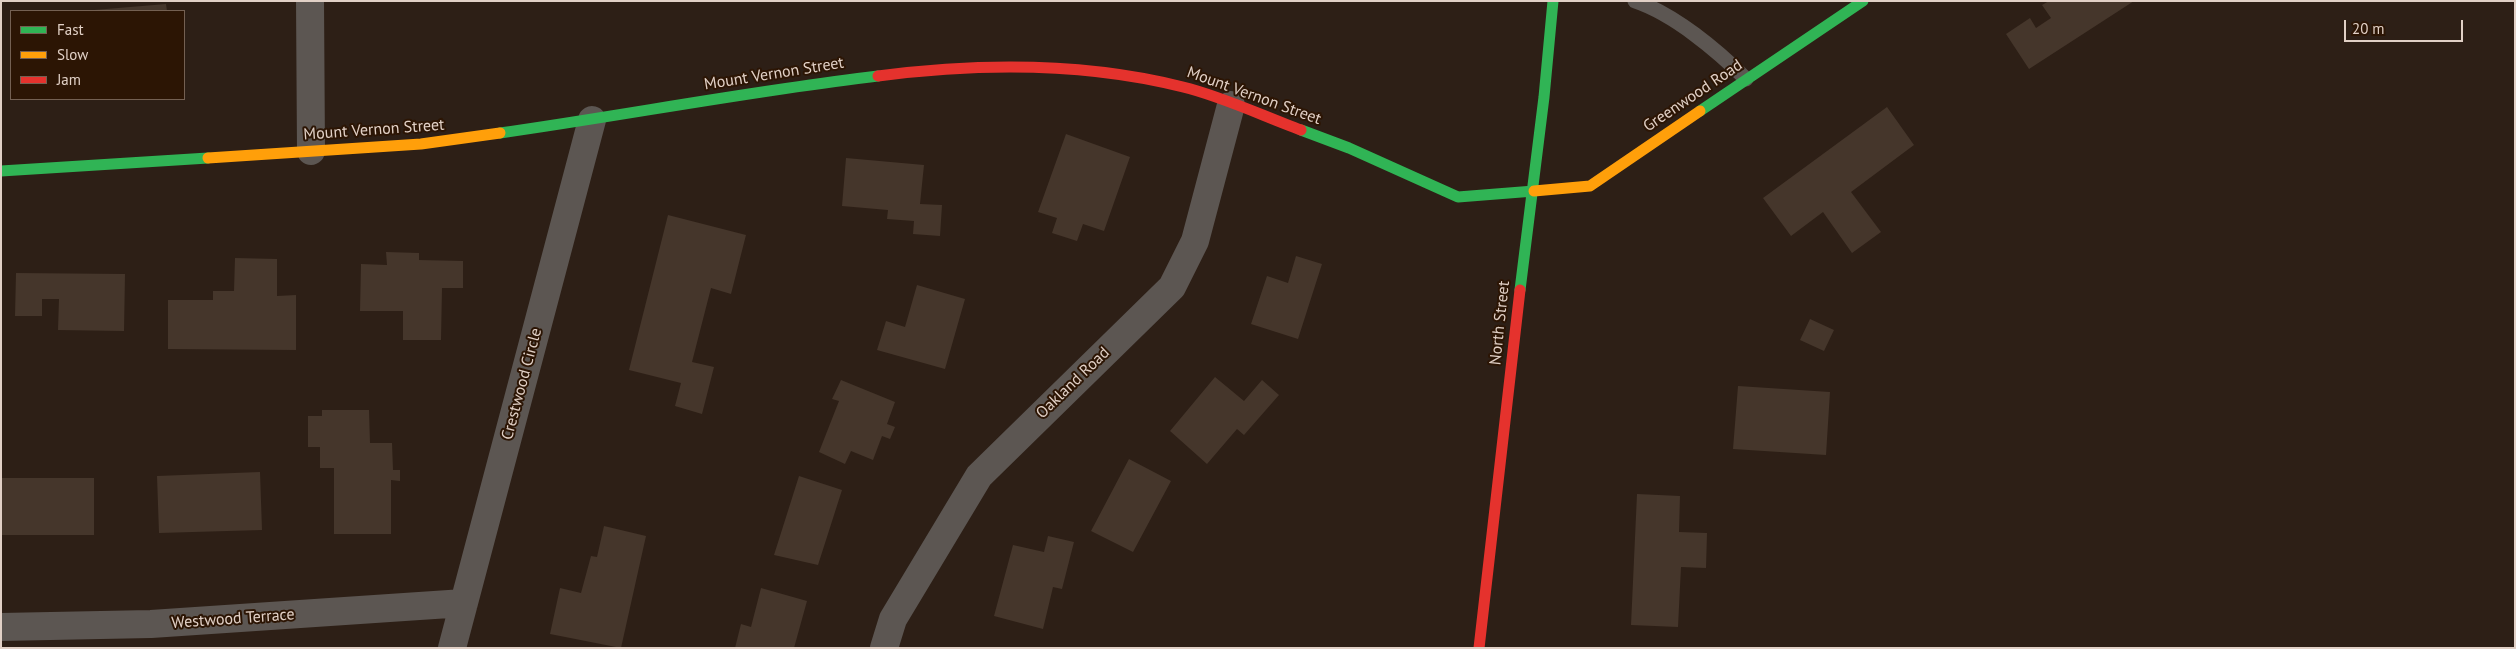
<!DOCTYPE html>
<html>
<head>
<meta charset="utf-8">
<style>
  body { margin:0 }
  #map { position:relative; width:2516px; height:649px; overflow:hidden; background:#2d1f16; font-family:"PT Sans",sans-serif }
  canvas { display:block }
  .frame { position:absolute; inset:0; border:2px solid #e1d0c6; pointer-events:none }
  .legend { position:absolute; left:10px; top:10px; width:175px; height:90px; box-sizing:border-box; background:#2c1504; border:1px solid #746052; margin:0; padding:6px 9px; list-style:none; font-size:15px; color:#e1d0c6 }
  .legend li { display:flex; align-items:center; gap:10px; height:25px }
  .legend b { width:25px; border:1px solid #746052 }
  .scale { position:absolute; left:2344px; top:20px; width:119px; height:22px; box-sizing:border-box; border:2px solid #e1d0c6; border-top:0; padding-left:6px; font-size:15px; line-height:18px; white-space:nowrap; color:#e1d0c6; -webkit-text-stroke:4px #2c1504; paint-order:stroke }
</style>
</head>
<body>
<div id="map">
<canvas width="2516" height="649"></canvas>
<div class="frame"></div>
<ul class="legend">
<li><b style="height:6px;background:#30b455"></b>Fast</li>
<li><b style="height:6px;background:#ff9f0a"></b>Slow</li>
<li><b style="height:6px;background:#e5322d"></b>Jam</li>
</ul>
<div class="scale">20 m</div>
</div>
<script>
const g = document.querySelector('canvas').getContext('2d');
g.lineJoin = 'round';
function paint(path, color) {
  g.fillStyle = color;
  g.fill(path, 'evenodd');
}
function stroke(path, color, width, dash) {
  g.strokeStyle = color;
  g.lineWidth = width;
  g.lineCap = dash ? 'butt' : 'round';
  g.setLineDash(dash || []);
  g.stroke(path);
}
function write(font, color, halo, rows, align = 'center') {
  g.font = font + ' "PT Sans",sans-serif';
  g.lineWidth = 4;
  g.setLineDash([]);
  g.textBaseline = 'middle';
  g.strokeStyle = halo;
  g.fillStyle = color;
  for (const [text, x, y, turn = 0] of rows) {
    g.save();
    g.translate(x, y);
    g.rotate((+turn || 0) * Math.PI / 180);
    g.textAlign = isNaN(turn) ? turn : align;
    if (halo) g.strokeText(text, 0, 0);
    g.fillText(text, 0, 0);
    g.restore();
  }
}
paint(new Path2D(`
  M2049,1H2134L2029,69L2006,34L2030,18L2036,28L2051,18L2042,5Z
  M166,4L167,11H94V10Z
  M1887,107L1914,145L1851,192L1881,232L1852,253L1823,212L1791,236L1763,198Z
  M1066,134L1130,157L1104,231L1083,224L1077,241L1052,233L1057,218L1038,212Z
  M846,158L924,165L920,204L942,205L940,236L913,234L914,221L887,219L888,210L842,206Z
  M668,215L746,235L731,294L711,288L692,362L714,367L702,414L675,406L681,383L629,370Z
  M386,252L419,253V260L463,261V288H442L441,340H403V311H360L361,264L387,265Z
  M1296,256L1322,264L1298,339L1251,324L1267,276L1288,283Z
  M235,258L277,259V296L296,295V350L168,349V300H213V291H234Z
  M16,273L125,274L124,331L58,330L59,299H42V316H15Z
  M917,285L965,299L945,369L877,350L886,321L905,327Z
  M1810,319L1834,330L1824,351L1800,340Z
  M1215,377L1244,401L1262,380L1279,395L1244,435L1237,429L1207,464L1170,431Z
  M841,380L895,402L887,424L895,427L890,439L882,436L873,460L851,451L845,464L819,452L839,401L832,399Z
  M1738,386L1830,392L1826,455L1733,449Z
  M322,410H369L370,443H392L393,470H400V481L391,480V534H334V468H320V447H308V416H322Z
  M1129,459L1171,481L1133,552L1091,531Z
  M260,472L262,530L159,533L157,476Z
  M799,476L842,490L818,565L774,555Z
  M1,478H94V535H1Z
  M1637,494L1680,496L1679,532L1707,533L1706,568L1681,567L1678,627L1631,625Z
  M604,526L646,536L621,648L550,634L560,588L581,593L591,556L597,557Z
  M1048,536L1074,542L1062,589L1053,587L1043,629L994,616L1013,545L1044,552Z
  M761,588L807,601L794,648H735L741,624L751,627Z`), '#45362b');
stroke(new Path2D(`
  M1635,1C1674,14 1718,51 1746,79`), '#5c5652', 15);
stroke(new Path2D(`
  M310,1L311,151
  M1,627L151,624L464,603
  M452,648L592,120
  M884,648L893,619L979,476L1172,287L1195,241L1231,105`), '#5c5652', 28);
stroke(new Path2D(`
  M1700,111L1863,1
  M1301,130L1349,148L1458,197L1534,191
  M500,133C626,115 751,91 878,76
  M1,171L208,158
  M1520,290L1544,97L1553,1`), '#30b455', 11);
stroke(new Path2D(`
  M208,158L421,144L500,133
  M1534,191L1590,186L1700,111`), '#ff9f0a', 11);
stroke(new Path2D(`
  M878,76C978,63 1084,62 1183,87C1221,96 1263,116 1301,130
  M1479,648L1520,290`), '#e5322d', 11);
write('16px', '#e1d0c6', '#2c1504', [
  ["Mount Vernon Street",774,74,-9],
  ["Mount Vernon Street",1254,96,20],
  ["Greenwood Road",1693,96,-34],
  ["Mount Vernon Street",374,130,-4],
  ["North Street",1500,323,-84],
  ["Oakland Road",1073,383,-44],
  ["Crestwood Circle",522,384,-75],
  ["Westwood Terrace",233,619,-4]
]);
</script>
</body>
</html>
